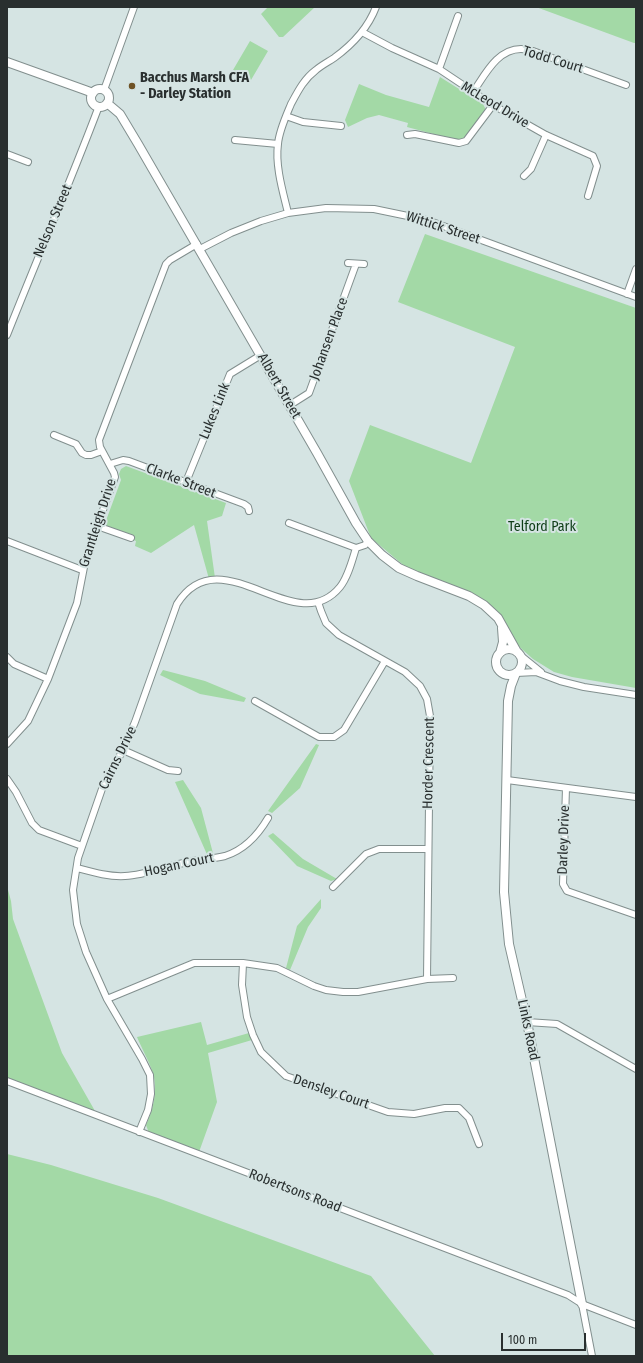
<!DOCTYPE html>
<html>
<head>
<meta charset="utf-8">
<style>
  body { margin:0 }
  #map { position:relative; width:643px; height:1363px; overflow:hidden; background:#d5e4e3; font-family:"Fira Sans Condensed",sans-serif }
  canvas { display:block }
  .frame { position:absolute; inset:0; border:8px solid #292f2f; pointer-events:none }
  .scale { position:absolute; left:501px; top:1333px; width:85px; height:18px; box-sizing:border-box; border:2px solid #292f2f; border-top:0; padding-left:5px; font-size:12px; line-height:14px; white-space:nowrap; color:#292f2f; -webkit-text-stroke:3px #d5e4e3; paint-order:stroke }
</style>
</head>
<body>
<div id="map">
<canvas width="643" height="1363"></canvas>
<div class="frame"></div>
<div class="scale">100 m</div>
</div>
<script>
const g = document.querySelector('canvas').getContext('2d');
g.lineJoin = 'round';
function paint(path, color) {
  g.fillStyle = color;
  g.fill(path, 'evenodd');
}
function stroke(path, color, width, dash) {
  g.strokeStyle = color;
  g.lineWidth = width;
  g.lineCap = dash ? 'butt' : 'round';
  g.setLineDash(dash || []);
  g.stroke(path);
}
function write(font, color, halo, rows, align = 'center') {
  g.font = font + ' "Fira Sans Condensed",sans-serif';
  g.lineWidth = 4;
  g.setLineDash([]);
  g.textBaseline = 'middle';
  g.strokeStyle = halo;
  g.fillStyle = color;
  for (const [text, x, y, turn = 0] of rows) {
    g.save();
    g.translate(x, y);
    g.rotate((+turn || 0) * Math.PI / 180);
    g.textAlign = isNaN(turn) ? turn : align;
    if (halo) g.strokeText(text, 0, 0);
    g.fillText(text, 0, 0);
    g.restore();
  }
}
paint(new Path2D(`
  M268,7H315L283,37H279L261,14Z
  M536,7H636V43H634Z
  M250,41L268,51L251,80L233,70Z
  M440,77L483,104L485,108V112C477,122 470,140 456,140L407,127L408,123L379,115L367,118L348,127L345,120L359,84L386,95L429,107Z
  M425,234L636,308V688L572,677L554,672L533,659L514,642L501,615L472,593L408,569L371,538L349,481L370,425L471,463L515,347L398,302Z
  M126,466L226,503L222,516L207,521L215,578L209,579L194,525L151,553L135,546L136,541L109,532L104,526L121,480L119,474L121,469Z
  M163,670L205,681L246,698L244,702L200,694L160,675Z
  M316,744L319,745L300,788L272,813L268,811Z
  M183,780L201,808L214,857L209,859L175,782Z
  M273,833L303,859L337,879L331,881L297,866L268,836Z
  M7,886L11,901L13,919L62,1053L95,1111L7,1078Z
  M321,899V908L308,927L290,970L286,968L297,926Z
  M201,1022L207,1045L249,1033L252,1040L208,1053L217,1102L199,1152L149,1133L146,1125C153,1110 157,1094 154,1077C152,1067 141,1047 137,1037Z
  M7,1154L51,1165L158,1198L371,1276L435,1356H7Z`), '#a3d9a6');
const minor = new Path2D(`
  M362,32L392,48L439,69L493,105L546,135L593,156L597,166L588,196
  M439,69L458,16
  M104,90L134,7
  M473,92C485,75 497,49 521,49C525,49 529,51 533,51L626,85
  M286,116L303,122L341,126
  M407,135L415,134L459,143L466,141L493,105
  M235,140L278,144
  M7,154L28,162
  M524,176L531,169L546,135
  M288,213C283,192 275,166 278,144C279,131 286,116 291,104C298,91 304,79 316,70C322,65 328,62 334,58C352,45 368,28 376,7
  M200,249L231,233L261,221L288,213L326,208L374,209L427,220L636,297
  M348,263L364,264
  M627,294L636,269
  M7,335C37,259 70,183 99,106
  M290,405L309,393L356,264
  M54,435L76,444L82,453L86,455H91L102,451
  M110,464L123,460L129,461L244,504L248,507L249,511
  M186,482L230,374L261,355
  M289,523L356,548
  M97,526L131,538
  M7,541L82,570
  M318,602L321,611L326,623L339,635L405,672L420,686L427,699L430,716L427,979
  M520,655L541,672
  M7,657L14,664L48,679
  M516,673L536,672L560,681L584,687L636,695
  M255,701L319,737H334L344,730L385,661
  M7,744L28,721L48,679L77,603L86,557L115,477L114,473L100,447L99,440L166,264L170,260L197,244
  M123,750L168,770L178,771
  M7,779L16,792L32,823L39,830L82,846
  M507,780L636,797
  M566,788L563,884L567,891L636,915
  M77,868C92,872 109,877 125,876C146,875 167,866 188,862C200,859 213,859 225,856C244,850 258,835 268,818
  M333,887L366,854L379,849H428
  M243,963L242,985L247,1017L253,1035L261,1052L286,1076L388,1112L414,1114L445,1108H459L469,1118L479,1144
  M107,999L194,963H243L277,968L314,986L326,990L343,992H358L427,979L453,978
  M527,1022L557,1024L636,1069
  M7,1081L568,1295L582,1304L636,1325
  M139,1132L148,1110L151,1094L150,1075L142,1059L107,999L86,952L77,924L73,890L78,858L103,786L123,750L135,722L177,604C221,534 295,642 340,587C348,577 352,561 356,548L365,545L368,541
  M582,1304L592,1356`);
const tertiary = new Path2D(`
  M7,62L85,90L93,93
  M91 98a9 9 0 1 1 18 0a9 9 0 1 1-18 0Z
  M107,103L120,114L138,144L317,453L356,523L368,541L382,555L399,568L417,576L469,596L484,605L498,618L517,652
  M496 662a13 13 0 1 1 26 0a13 13 0 1 1-26 0Z
  M500,653L503,642L502,628
  M516,673L511,686L508,701L504,892L509,944L527,1022L582,1304`);
stroke(minor, '#828f8e', 8);
stroke(tertiary, '#828f8e', 10);
stroke(minor, '#fff', 6);
stroke(tertiary, '#fff', 8);
for (const [x, y, r, color] of [
  [132,86,4,"#6e5225"]
]) {
  const dot = new Path2D();
  dot.arc(x, y, r, 0, 2 * Math.PI);
  g.fillStyle = color;
  g.fill(dot);
  stroke(dot, '#d5e4e3', 1.5);
}
write('14px', '#292f2f', '#d5e4e3', [
  ["Todd Court",553,60,17],
  ["McLeod Drive",495,105,31],
  ["Nelson Street",53,221,-67],
  ["Wittick Street",443,228,18],
  ["Johansen Place",329,339,-70],
  ["Albert Street",279,386,60],
  ["Lukes Link",215,411,-68],
  ["Clarke Street",181,481,21],
  ["Grantleigh Drive",98,523,-72],
  ["Cairns Drive",118,758,-64],
  ["Horder Crescent",429,763,-89],
  ["Darley Drive",564,840,-88],
  ["Hogan Court",179,865,-12],
  ["Links Road",528,1030,78],
  ["Densley Court",331,1092,19],
  ["Robertsons Road",295,1191,21]
]);
write('bold 14px', '#292f2f', '#d5e4e3', [
  ["Bacchus Marsh CFA",140,78],
  ["- Darley Station",140,94]
], 'left');
write('14px', '#0e3d17', '#d5e4e3', [
  ["Telford Park",542,527]
]);
</script>
</body>
</html>
